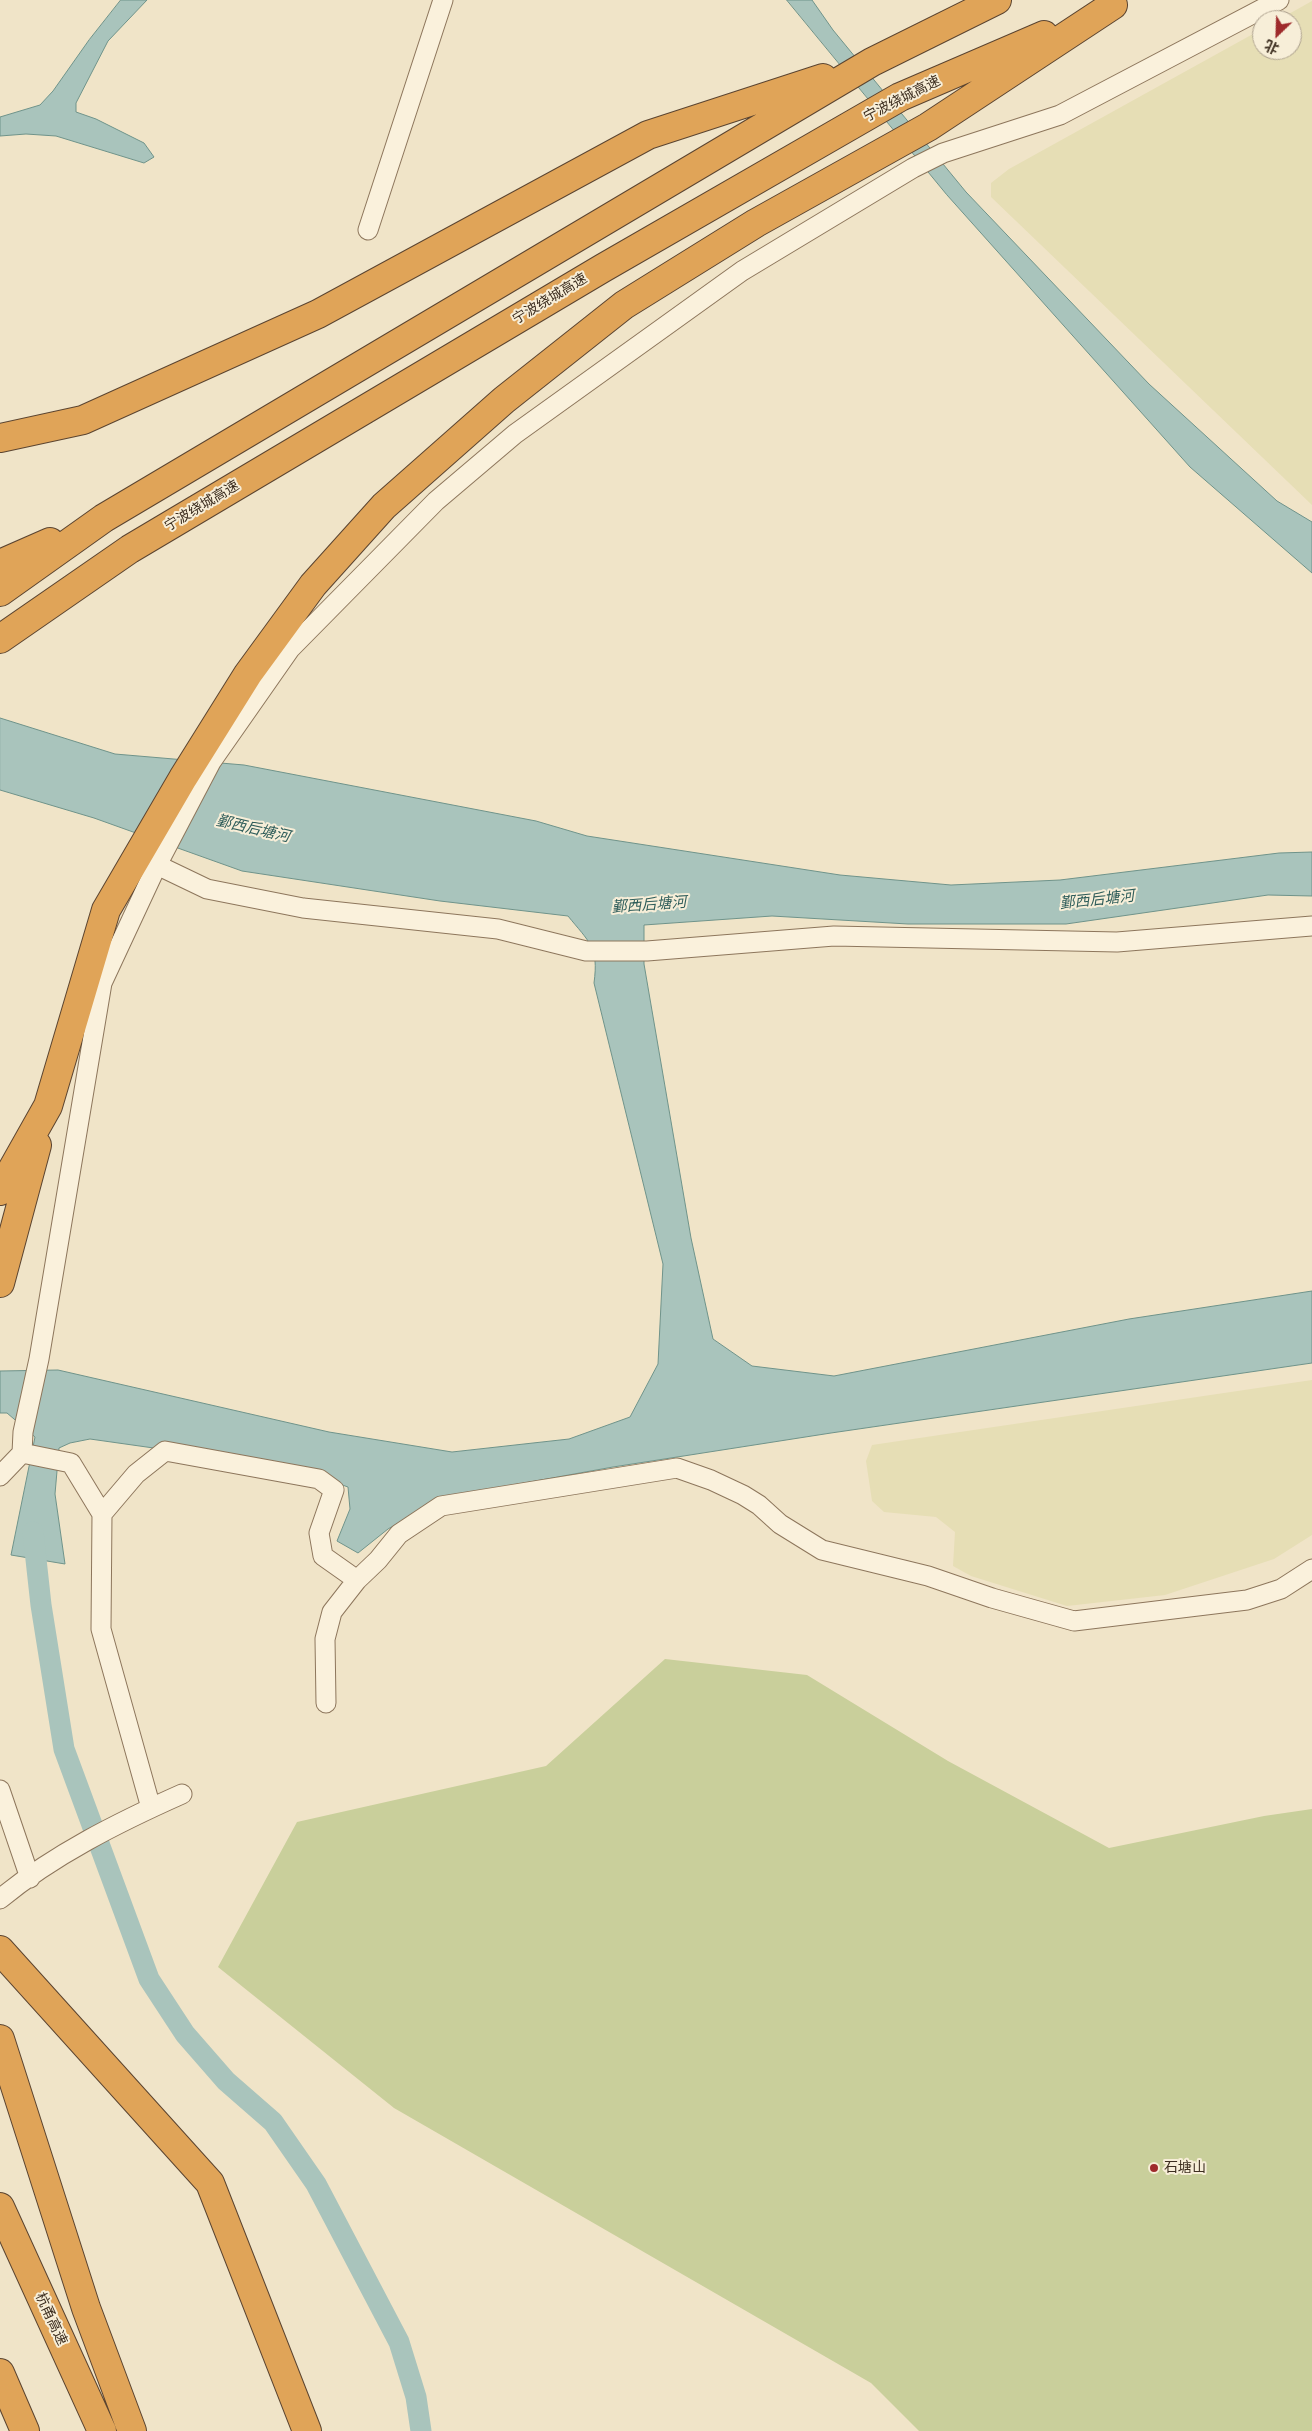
<!DOCTYPE html>
<html>
<head>
<meta charset="utf-8">
<style>
  body { margin:0 }
  #map { position:relative; width:1312px; height:2431px; overflow:hidden; background:#f0e4c8; font-family:Literata,"Noto Sans SC",serif }
  canvas { display:block }
  .north { position:absolute; left:1252px; top:10px; width:50px; height:50px; box-sizing:border-box; background:#f7eed8; border:1px solid #ada18e; border-radius:50%; rotate:204deg; font-size:14px; font-weight:700; line-height:20px; text-align:center; color:#3d2e20 }
  .north::after { content:''; display:block; margin:auto; width:18px; height:22px; background:#9e2a2b; clip-path:polygon(50% 0,100% 100%,50% 72%,0 100%) }
</style>
</head>
<body>
<div id="map">
<canvas width="1312" height="2431"></canvas>
<div class="north">北</div>
</div>
<script>
const g = document.querySelector('canvas').getContext('2d');
g.lineJoin = 'round';
function paint(path, color) {
  g.fillStyle = color;
  g.fill(path, 'evenodd');
}
function stroke(path, color, width, dash) {
  g.strokeStyle = color;
  g.lineWidth = width;
  g.lineCap = dash ? 'butt' : 'round';
  g.setLineDash(dash || []);
  g.stroke(path);
}
function write(font, color, halo, rows, align = 'center') {
  g.font = font + ' Literata,"Noto Sans SC",serif';
  g.lineWidth = 4;
  g.setLineDash([]);
  g.textBaseline = 'middle';
  g.strokeStyle = halo;
  g.fillStyle = color;
  for (const [text, x, y, turn = 0] of rows) {
    g.save();
    g.translate(x, y);
    g.rotate((+turn || 0) * Math.PI / 180);
    g.textAlign = isNaN(turn) ? turn : align;
    if (halo) g.strokeText(text, 0, 0);
    g.fillText(text, 0, 0);
    g.restore();
  }
}
paint(new Path2D(`
  M1312,1V505L991,197V183L1009,169L1262,29V50H1292V20H1278Z
  M1312,1380V1535L1274,1559L1165,1595L1067,1606L971,1576L953,1566L955,1532L936,1517L884,1512L872,1501L866,1461L872,1445Z`), '#e6deb5');
paint(new Path2D(`
  M665,1659L807,1675L948,1761L1109,1848L1264,1816L1312,1809V2431H919L871,2383L394,2108L218,1967L297,1822L546,1766Z`), '#c9cf9b');
const water = new Path2D(`
  M121,0H147L108,41L76,103V112L96,119L144,143L154,157L144,163L56,136L26,134L0,136V117L40,105L53,91L89,40Z
  M787,0H812L833,30L966,192L1149,384L1277,501L1312,522V573L1190,467L947,195Z
  M0,718L115,754L244,765L536,821L587,836L840,875L951,885L1060,880L1279,853L1312,852V896L1268,895L1066,924H908L772,916L644,925V964L691,1238L713,1339L752,1366L834,1376L1129,1319L1312,1291V1363L831,1433L613,1467L502,1487L434,1503L388,1529L358,1553L337,1541L350,1509L348,1487L295,1468L90,1439L70,1443L59,1448L55,1494L65,1564L11,1555L35,1437L7,1413H0V1371L58,1370L329,1432L452,1452L569,1439L630,1417L658,1364L663,1264L594,983C599,947 589,942 568,916L440,901L242,871L94,818L0,790Z`);
paint(water, '#a9c4bc');
stroke(water, '#6f938a', 1);
stroke(new Path2D(`
  M33,1532L41,1605L64,1749L149,1979L185,2034L226,2081L273,2122L316,2184L399,2342L416,2397L421,2431`), '#a9c4bc', 21);
const minor = new Path2D(`
  M368,230L443,0
  M157,865L207,889L303,908L498,929L586,951H647L834,936L1117,942L1312,926
  M22,1453L71,1463L102,1514
  M0,1476L22,1453L23,1432L39,1359L102,983L157,865L211,762L290,649L436,501L515,434L742,271L913,168L943,153L1060,115L1279,0
  M326,1703L325,1639L332,1612L357,1580L378,1560L399,1534L441,1506L677,1468L711,1480L743,1495L759,1505L780,1524L822,1550L928,1576L992,1598L1074,1621L1247,1600L1281,1589L1312,1569
  M0,1790L30,1878
  M151,1808L101,1629L102,1514L136,1474L165,1451L319,1479L334,1490L319,1533L323,1556L357,1580
  M0,1899C53,1855 119,1822 182,1794`);
const motorway = new Path2D(`
  M0,438L83,420L318,314L648,135L823,78
  M0,564L50,542
  M0,592L104,518L872,62L997,0
  M0,639L130,549L603,268L900,97L1044,35
  M0,1191L48,1106L106,910L183,778L248,674L313,585L384,506L504,400L624,305L756,223L928,127L1113,5
  M0,1283L37,1145
  M0,1950L210,2183L307,2431
  M0,2039L86,2308L132,2431
  M0,2207L102,2431
  M0,2373L25,2431`);
stroke(minor, '#8d765c', 21);
stroke(motorway, '#5b4430', 30);
stroke(minor, '#faf1dc', 19);
stroke(motorway, '#e0a458', 28);
for (const [x, y, r, color] of [
  [1154,2168,5,"#9e2a2b"]
]) {
  const dot = new Path2D();
  dot.arc(x, y, r, 0, 2 * Math.PI);
  g.fillStyle = color;
  g.fill(dot);
  stroke(dot, '#f7eed8', 2);
}
write('14px', '#3d2e20', '#f7eed8', [
  ["宁波绕城高速",902,99,-27],
  ["宁波绕城高速",550,299,-31],
  ["宁波绕城高速",202,506,-31],
  ["杭甬高速",51,2319,65]
]);
write('14px', '#3d2e20', '#f7eed8', [
  ["石塘山",1164,2168]
], 'left');
write('italic 15px', '#2f5d5a', '#f7eed8', [
  ["鄞西后塘河",253,829,13],
  ["鄞西后塘河",1097,900,-6],
  ["鄞西后塘河",649,905,-4]
]);
</script>
</body>
</html>
